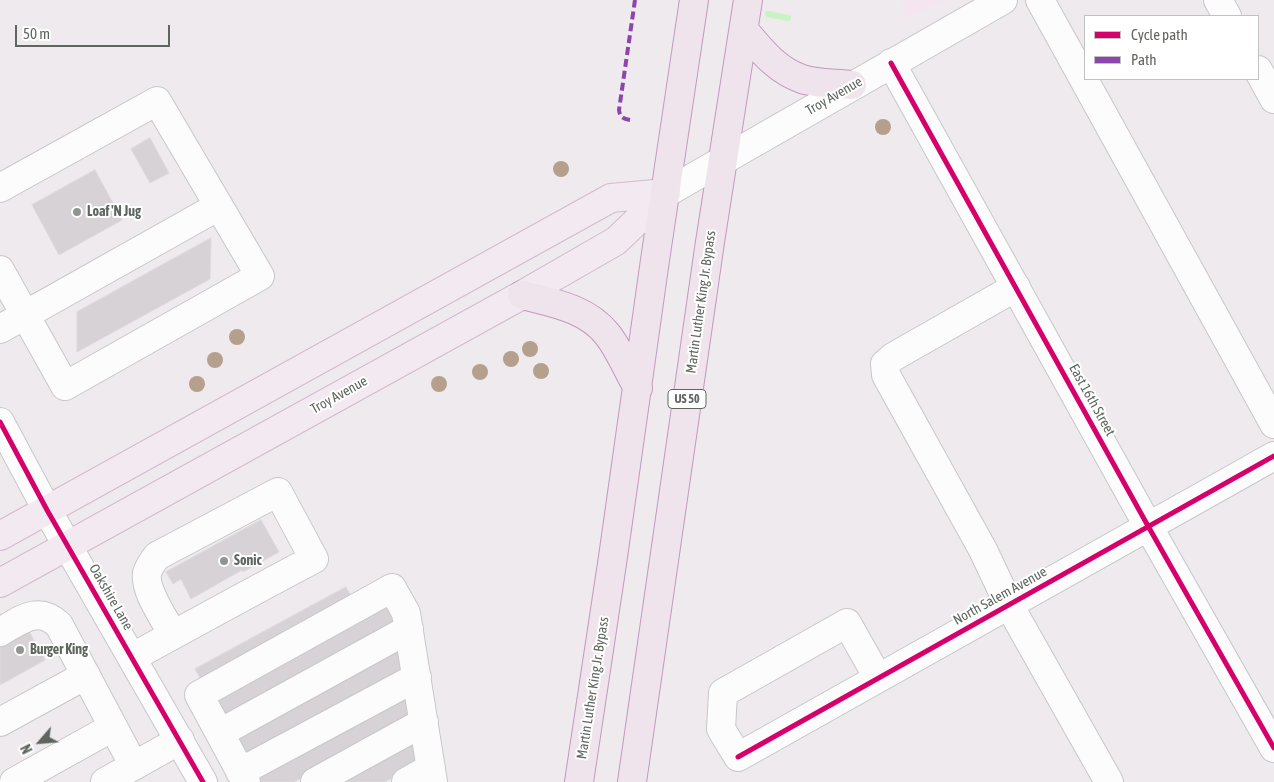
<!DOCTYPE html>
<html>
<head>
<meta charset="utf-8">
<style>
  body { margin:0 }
  #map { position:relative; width:1274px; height:782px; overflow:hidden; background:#eeeaed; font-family:"Asap Condensed",sans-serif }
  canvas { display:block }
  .legend { position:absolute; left:1084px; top:15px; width:175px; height:65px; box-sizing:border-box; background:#fff; border:1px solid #bfc2bf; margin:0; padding:6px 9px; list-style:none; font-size:15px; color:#5f665f }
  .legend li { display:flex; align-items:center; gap:10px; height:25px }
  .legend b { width:25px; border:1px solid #bfc2bf }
  .north { position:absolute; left:15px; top:717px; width:50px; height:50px; -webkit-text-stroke:4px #fff; paint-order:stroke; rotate:243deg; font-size:14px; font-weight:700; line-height:20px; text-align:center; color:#5f665f }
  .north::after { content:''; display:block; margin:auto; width:18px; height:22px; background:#5f665f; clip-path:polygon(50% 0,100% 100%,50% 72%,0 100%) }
  .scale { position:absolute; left:15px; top:25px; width:155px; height:22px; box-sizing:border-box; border:2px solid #5f665f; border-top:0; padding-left:6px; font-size:15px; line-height:18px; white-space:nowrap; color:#5f665f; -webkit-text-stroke:4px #fff; paint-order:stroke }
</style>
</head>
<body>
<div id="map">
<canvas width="1274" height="782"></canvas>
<ul class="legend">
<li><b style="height:6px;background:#d6006c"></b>Cycle path</li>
<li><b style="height:6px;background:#8e44ad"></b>Path</li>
</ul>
<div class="north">N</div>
<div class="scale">50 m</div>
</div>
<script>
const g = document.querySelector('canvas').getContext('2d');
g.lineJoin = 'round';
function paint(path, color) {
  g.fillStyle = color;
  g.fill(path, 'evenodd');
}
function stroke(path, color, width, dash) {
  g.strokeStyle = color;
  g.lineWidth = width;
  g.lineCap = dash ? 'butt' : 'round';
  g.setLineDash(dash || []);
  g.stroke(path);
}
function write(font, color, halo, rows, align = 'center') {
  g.font = font + ' "Asap Condensed",sans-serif';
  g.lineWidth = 4;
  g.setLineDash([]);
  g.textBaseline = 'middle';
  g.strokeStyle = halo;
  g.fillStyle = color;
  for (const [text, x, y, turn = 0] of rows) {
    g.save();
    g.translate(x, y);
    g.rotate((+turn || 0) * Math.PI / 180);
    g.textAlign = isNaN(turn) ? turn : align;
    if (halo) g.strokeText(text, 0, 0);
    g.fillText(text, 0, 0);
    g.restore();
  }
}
paint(new Path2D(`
  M903,0H944L904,19Z`), '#f5e5f1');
stroke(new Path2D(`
  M768,14L788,18`), '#c8f4c2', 6);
const building = new Path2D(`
  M150,138L169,173L150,183L131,149Z
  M95,170L122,220L59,255L32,205Z
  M211,238L210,279L77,352V312Z
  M261,520L279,552L243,572L242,570L191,599L181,579L173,584L166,572Z
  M346,587L353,600L202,682L195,669Z
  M387,601L399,623L223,720L211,698Z
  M26,626L45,660L0,685V641Z
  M400,645L412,667L245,758L233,736Z
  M405,692L417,715L294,782H257L253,775Z
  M409,740L422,762L385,782H334Z`);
paint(building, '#d6d2d5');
stroke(building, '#ddd9dc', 1);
const minor = new Path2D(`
  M1040,0L1274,424
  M1218,0L1227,16
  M891,63L1148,526L1274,748
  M1258,70L1274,99
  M0,188L157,101L260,276L65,386L0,270
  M666,193L1003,0
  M1016,287L893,357L885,364L886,375L983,550L1009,605L1109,782
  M0,329L219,206
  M0,422L47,510L203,782
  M0,632C21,620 38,605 59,625L134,766
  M133,657C193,624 253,591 314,559L278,492L157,556C153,561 149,567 147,573C144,591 165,619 173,635
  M878,678L847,623L723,693L721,729L738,757L1274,456
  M0,722L86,675
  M220,733L409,629
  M240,772L417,677
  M14,782L113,727
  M105,782L180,740
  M246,782L199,695L392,588L406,613L433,782
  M315,782L424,722
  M406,782L431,768`);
const major = new Path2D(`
  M0,536L611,198L666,193
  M0,583L522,295L616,241L666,193`);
const highway = new Path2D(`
  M744,30C761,50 776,70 802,79C816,84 837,83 852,85
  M522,295C553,303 586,308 607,334C618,347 629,373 638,388
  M579,782L613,557L655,260L694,0
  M632,782L710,242L748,0`);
stroke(minor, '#c8c7c7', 30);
stroke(major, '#d4bacf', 30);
stroke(highway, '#c399bd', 30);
stroke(minor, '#fcfcfc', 28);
stroke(major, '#f2eaf0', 28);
stroke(highway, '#efe4ec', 28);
stroke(new Path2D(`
  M630,120C623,119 620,117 619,110L635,0`), '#8e44ad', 4, [8, 4]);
stroke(new Path2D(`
  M891,63L1148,526L1274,748
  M0,422L47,510L203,782
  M738,757L1274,456`), '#d6006c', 5);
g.fillStyle = '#b59f8d';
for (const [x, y] of [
  [883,127],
  [561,169],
  [237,337],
  [530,349],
  [511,359],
  [215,360],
  [541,371],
  [480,372],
  [197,384],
  [439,384]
]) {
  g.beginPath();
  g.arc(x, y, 8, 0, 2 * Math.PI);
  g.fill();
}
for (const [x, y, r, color] of [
  [77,212,5,"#919491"],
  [224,561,5,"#919491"],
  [20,650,5,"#919491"]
]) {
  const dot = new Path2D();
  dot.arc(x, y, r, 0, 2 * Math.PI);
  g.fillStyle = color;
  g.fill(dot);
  stroke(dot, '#fff', 2);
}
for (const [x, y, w] of [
  [687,399,38]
]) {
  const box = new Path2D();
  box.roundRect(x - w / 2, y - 9.5, w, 19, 4);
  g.fillStyle = '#fff';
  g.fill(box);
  stroke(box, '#5f665f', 1);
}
write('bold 12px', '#5f665f', null, [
  ["US 50",687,399]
]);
write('14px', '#5f665f', '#fff', [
  ["Troy Avenue",834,96,-30],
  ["Martin Luther King Jr. Bypass",701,302,-82],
  ["Troy Avenue",339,395,-29],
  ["East 16th Street",1092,400,61],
  ["North Salem Avenue",1000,596,-29],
  ["Oakshire Lane",111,597,60],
  ["Martin Luther King Jr. Bypass",593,688,-81]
]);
write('bold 14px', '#5f665f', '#fff', [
  ["Loaf 'N Jug",87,212],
  ["Sonic",234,561],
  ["Burger King",30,650]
], 'left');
</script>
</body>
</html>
